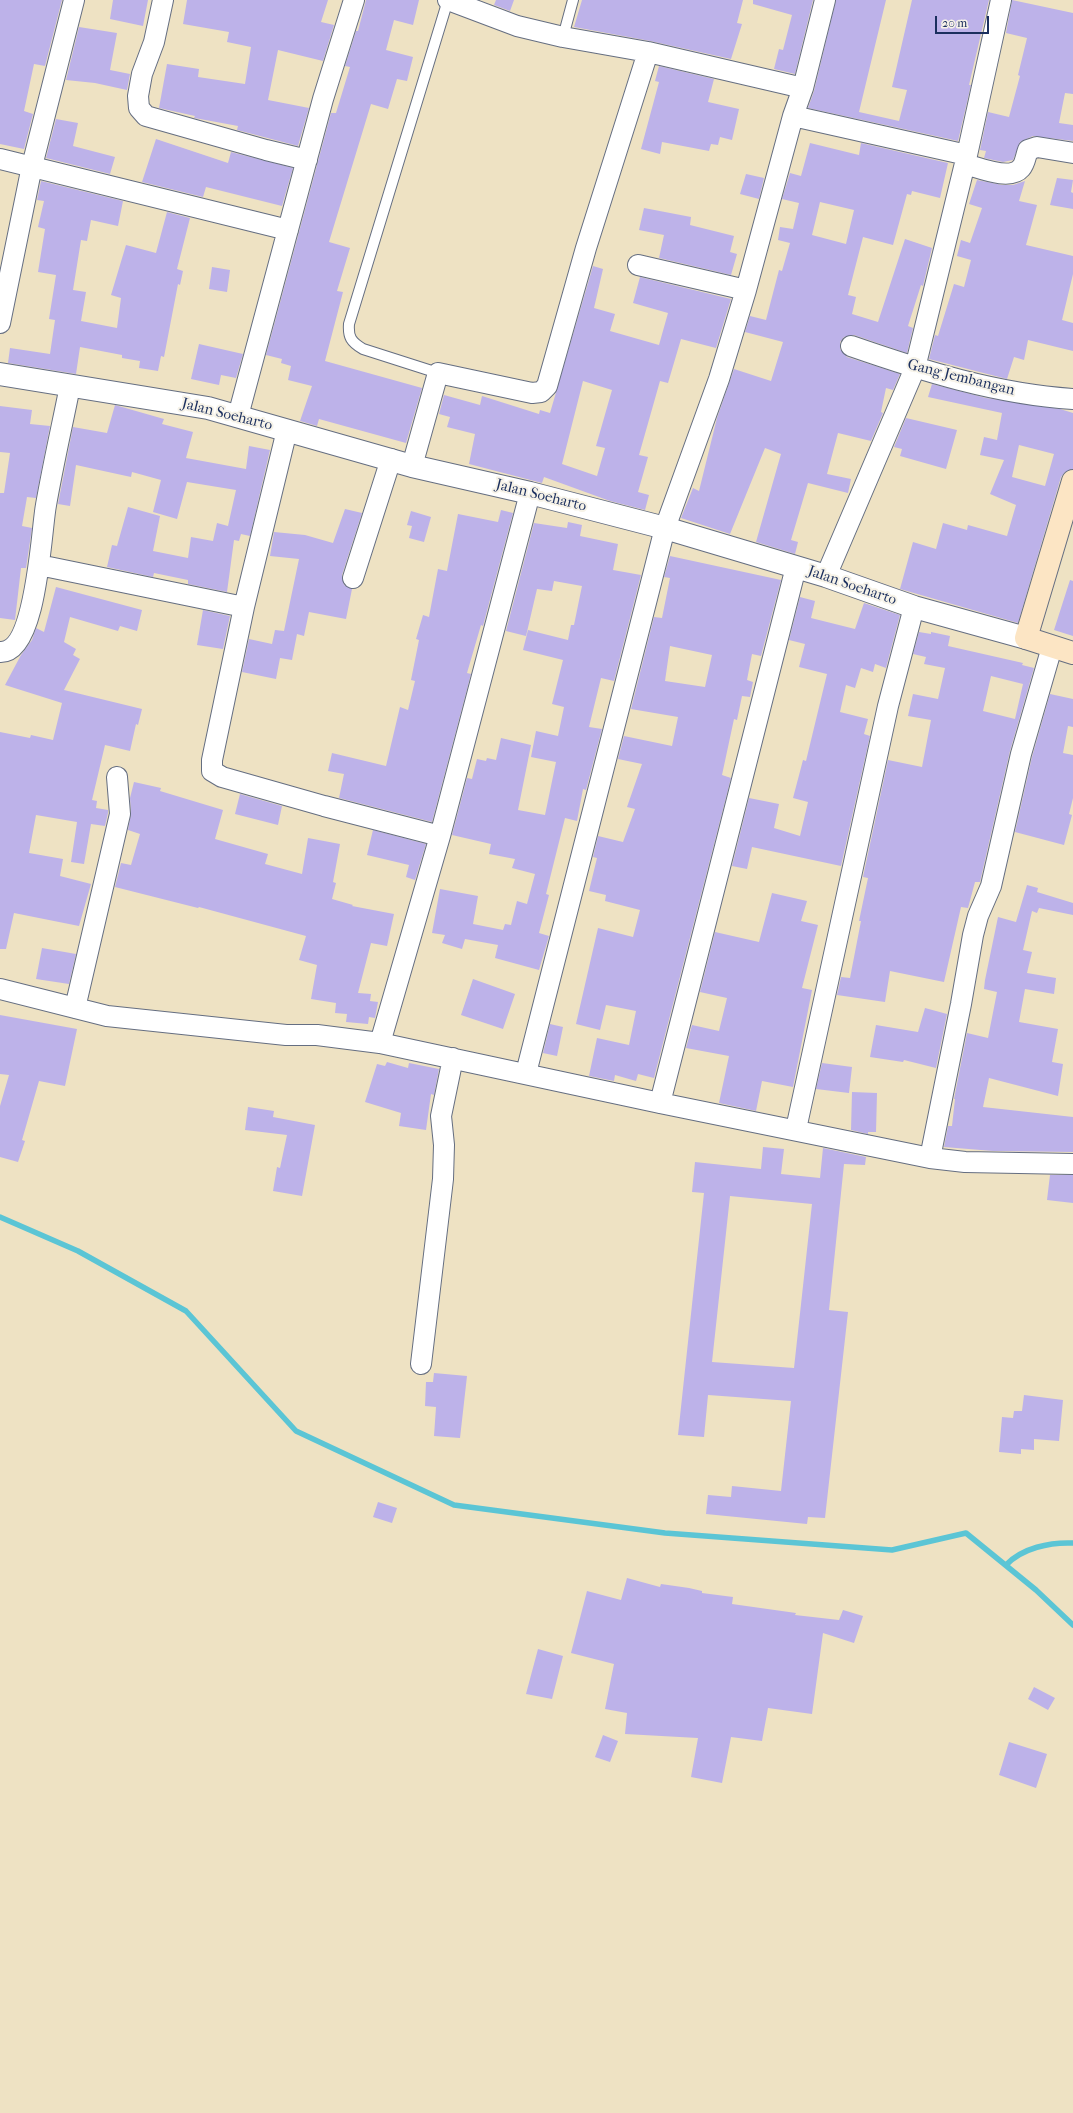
<!DOCTYPE html>
<html>
<head>
<meta charset="utf-8">
<style>
  body { margin:0 }
  #map { position:relative; width:1073px; height:2113px; overflow:hidden; background:#eee2c3; font-family:"IM FELL French Canon",serif }
  canvas { display:block }
  .scale { position:absolute; left:935px; top:16px; width:54px; height:18px; box-sizing:border-box; border:2px solid #1b2f5e; border-top:0; padding-left:5px; font-size:12px; line-height:14px; white-space:nowrap; color:#1b2f5e; -webkit-text-stroke:3px #f7f3e8; paint-order:stroke }
</style>
</head>
<body>
<div id="map">
<canvas width="1073" height="2113"></canvas>
<div class="scale">20 m</div>
</div>
<script>
const g = document.querySelector('canvas').getContext('2d');
g.lineJoin = 'round';
function stroke(path, color, width, dash) {
  g.strokeStyle = color;
  g.lineWidth = width;
  g.lineCap = dash ? 'butt' : 'round';
  g.setLineDash(dash || []);
  g.stroke(path);
}
function paint(path, color) {
  g.fillStyle = color;
  g.fill(path, 'evenodd');
}
function write(font, color, halo, rows, align = 'center') {
  g.font = font + ' "IM FELL French Canon",serif';
  g.lineWidth = 4;
  g.setLineDash([]);
  g.textBaseline = 'middle';
  g.strokeStyle = halo;
  g.fillStyle = color;
  for (const [text, x, y, turn = 0] of rows) {
    g.save();
    g.translate(x, y);
    g.rotate((+turn || 0) * Math.PI / 180);
    g.textAlign = isNaN(turn) ? turn : align;
    if (halo) g.strokeText(text, 0, 0);
    g.fillText(text, 0, 0);
    g.restore();
  }
}
stroke(new Path2D(`
  M0,1217L78,1251L186,1311L296,1431L454,1505L665,1533L892,1550L966,1533L1036,1590L1073,1625
  M1006,1565C1022,1548 1050,1542 1073,1543`), '#5bc5d5', 5.5);
paint(new Path2D(`
  M0,0H62L45,66L34,64L24,111L33,114L24,149L0,144Z
  M113,0H148L143,26L110,19Z
  M187,0H328L321,22L334,25L323,61L278,50L268,100L309,108L298,146L237,130L238,126L200,119L194,118L195,116L159,108L167,64L199,69L198,77L245,84L251,47L227,42L229,32L183,24Z
  M366,0H419L413,25L394,20L386,50L413,57L407,81L397,79L388,109L371,104L329,242L350,248L337,291L343,292L325,361L422,388L406,443L319,419L317,426L300,421L312,386L288,380L291,366L281,363L282,359L266,355L331,113H336L350,67L345,66L356,31H358Z
  M496,0H514L510,11L494,5Z
  M582,0H743L737,23L742,24L731,59L650,41L574,27Z
  M753,0H813L795,74L774,69L779,49L783,50L792,15L753,4Z
  M836,0H886L859,112L899,121L907,90L892,87L912,0H989L969,85H971L958,141L808,108L814,91Z
  M1012,0L1073,13V94L1065,93L1059,123L1073,125V141L1033,136L1020,142L1013,160L1003,162L984,158L986,151L980,150L988,112L1009,117L1020,76L1018,75L1027,38L1006,33Z
  M79,27L117,33L110,70L130,74L127,90L95,83L66,80Z
  M659,66L714,79L708,102L739,109L732,140L720,137L718,145L711,144L709,151L662,142L660,154L641,149L659,82L655,81Z
  M56,119L78,123L73,146L115,157L110,174L46,158Z
  M156,139L228,163L231,152L293,168L282,206L206,187L203,197L142,182Z
  M810,143L859,155L861,143L948,163L940,198L912,191L911,195L907,194L893,245L863,237L848,295L856,297L852,314L878,322L905,239L932,248L923,286L921,285L908,326L913,328L907,353L854,335L844,337L840,342V349L847,357L900,374L893,390L886,388L881,412L883,413L871,441L838,433L827,474L851,479L848,493L808,483L791,540L798,542L795,554L756,542L781,454L765,448L730,534L681,518L693,488L699,491L717,418L734,369L771,381L783,342L745,332L750,316L766,320L779,270L782,271L790,243L778,240L780,227L793,229L799,203L782,199L790,173L801,176ZM820,202L854,210L846,244L812,235Z
  M746,174L764,178L759,199L740,194Z
  M1057,178L1073,180L1071,192L1073,193V209L1050,205Z
  M977,180L1002,185H1013L1025,181L1019,201L1037,205L1026,245L1073,256V274L1062,320L1073,323V351L1028,340L1024,360L1014,357L1007,379L929,359L935,335L938,336L954,284L964,287L971,260L957,256L961,240L970,243L982,208L969,204Z
  M41,181L123,201L118,226L91,220L87,241L81,240L73,290L86,292L81,321L117,328L121,298L111,295L126,245L156,253L167,212L190,218L177,269L183,271L180,285L178,284L164,357L161,356L158,371L139,368L140,361L122,358V355L80,347L76,374L8,363L10,348L50,354L55,320L49,319L56,275L38,272L45,229L38,227L44,201L37,200Z
  M644,208L691,217L690,225L734,236L730,252L737,254L731,275L659,258L664,235L639,230Z
  M593,266L603,269L594,308L615,314L610,331L659,345L668,313L633,303L640,277L731,299L716,348L681,339L668,383L660,381L639,455L648,457L638,492L649,495L645,510L610,501L544,477L542,483L469,464L475,434L447,427L450,417L439,414L444,395L480,405L482,396L539,414L540,410L550,413ZM583,381L612,390L596,446L605,448L597,476L562,464Z
  M212,267L230,270L227,292L209,289Z
  M199,344L243,354L236,378L221,375L219,385L191,379Z
  M932,384L986,398L1060,409L1073,413V469L1065,472L1061,477L1018,623L900,589L913,542L936,549L943,523L967,530L968,525L1007,536L1016,505L990,494L1004,460L980,455L984,437L997,440L1002,413L928,397ZM1019,445L1054,454L1045,486L1012,477Z
  M115,405L164,419L162,424L193,432L186,458L246,469L249,446L270,450L250,536L241,534L239,541L234,540L227,592L188,584V580L154,573L153,577L107,567L112,545L117,546L128,507L160,516L153,551L188,558L191,537L213,541L217,523L228,526L236,490L187,482L177,519L153,512L161,480L132,472L131,477L76,465L70,506L58,504L73,427L107,433Z
  M0,406L32,410L30,424L50,426L36,498L27,497L22,526L32,528L26,568H21L15,620L0,618V493H4L10,453L0,452Z
  M906,418L957,430L946,469L900,456L902,449L894,447Z
  M345,509L362,513L342,575L344,585L352,589L346,619L309,612L304,636L297,634L292,660L280,658L276,679L242,672L249,639L272,644L275,630L284,631L299,559L270,556L274,532L305,535L333,543Z
  M501,510L513,513L483,626L481,625L467,673L471,674L432,822L339,798L344,774L328,771L332,753L386,766L400,707L408,710L415,681L411,680L419,640L416,639L423,615L429,617L438,569L447,571L458,514L498,522Z
  M411,511L431,517L424,542L409,538L412,526L407,525Z
  M568,522L582,525L580,536L618,544L613,570L641,575L614,681L601,678L589,727L602,729L586,790L583,789L577,821L565,818L546,894L549,895L539,933L549,936L539,970L495,958L498,945L465,939L462,949L442,943L445,935L432,933L440,889L478,896L473,924L503,930L505,924L511,925L517,901L527,904L535,874L512,868L515,859L489,854L491,844L452,835L467,778L472,779L477,759L486,761L487,758L496,760L501,738L531,745L518,810L545,815L556,762L531,757L536,731L558,736L564,707L552,704L563,660L523,650L528,630L568,640L571,625H574L582,586L554,581L552,591L537,589L526,636L506,631L534,523L567,528Z
  M670,556L781,580L761,656L752,654L747,680L753,682L750,697L742,696L737,720L734,719L722,775L731,778L654,1078L638,1074L636,1081L615,1075L614,1081L589,1076L597,1038L629,1045L636,1011L606,1005L600,1030L576,1024L598,928L633,937L640,910L605,901L606,895L589,891L597,858L593,857L598,836L623,842L635,809L627,807L642,764L618,759L624,736L672,746L678,717L631,709L654,617L662,618L670,578L664,577ZM670,646L712,655L705,687L665,681Z
  M1070,580L1073,581V636L1054,630Z
  M56,587L142,610L137,631L120,626L118,631L70,617L64,642L76,649L73,655L80,659L64,690L142,709L138,725L136,724L130,751L105,745L92,800L97,801L96,808L108,810V813L105,826L91,824L84,864L71,862L77,822L36,815L29,853L63,859L60,876L91,884L79,926L14,913L6,949H0V732L30,738L31,735L53,740L62,703L5,685L21,655L32,640L36,628L44,632Z
  M800,597L815,601L811,618L855,629L864,603L900,615L886,668L875,664L873,672L861,668L855,688L846,685L840,712L868,719L864,734L870,736L841,866L752,847L747,869L732,866L749,798L779,804L774,828L800,836L808,802L793,798L803,760L806,761L827,674L799,667L805,644L789,640Z
  M203,610L230,616L223,649L197,645Z
  M919,632L931,634V632L950,636L948,646L1023,663L1022,665L1034,668L1010,751L980,882H975L968,908L961,907L944,982L890,971L885,1002L837,995L841,977L850,978L861,921H859L868,878L863,877L888,760L922,767L931,720L908,716L913,694L938,699L945,668L924,664L926,657L913,654ZM991,676L1023,684L1015,719L983,711Z
  M1050,694L1073,699V727L1068,726L1063,753L1073,755V798L1069,814L1072,815L1064,845L1015,832L1032,757Z
  M134,782L161,788L160,791L223,810L215,839L268,854L265,864L302,874L308,838L340,844L333,882L336,883L332,899L353,905L352,906L394,914L387,946L371,943L358,993L371,994L370,1001L378,1002L375,1018L369,1017L368,1024L346,1022L347,1014L335,1013L336,1003L311,999L317,965L299,960L306,936L199,907L198,908L115,887L121,863L131,865L140,834L128,830L131,813L130,798Z
  M240,794L282,806L278,825L235,814Z
  M373,830L426,844L415,880L406,877L409,865L367,855Z
  M1027,885L1038,888L1037,892L1073,903V915L1039,908L1037,913L1032,911L1023,950L1032,952L1027,973L1056,978L1054,994L1025,989L1019,1022L1058,1029L1052,1062L1063,1064L1058,1096L989,1078L983,1107L1073,1117V1152L993,1151L944,1147L948,1126H952L955,1099H954L967,1033L988,1038L997,992L984,989L985,980L998,917L1016,922Z
  M772,893L807,901L801,921L818,925L802,988L812,990L793,1087L762,1081L756,1111L719,1103L729,1056L686,1048L692,1025L719,1031L727,998L700,992L715,932L759,942Z
  M42,948L76,954L69,984L36,979Z
  M473,979L515,994L503,1029L461,1015Z
  M925,1008L947,1014L936,1068L904,1060L903,1062L870,1057L876,1025L918,1032Z
  M0,1015L77,1029L65,1086L39,1081L22,1140L25,1141L18,1162L0,1157V1106L9,1075L0,1074Z
  M550,1024L563,1027L557,1056L543,1053Z
  M387,1062L408,1068L409,1063L439,1069L434,1095L431,1094L426,1130L399,1126L401,1113L365,1102L377,1064L385,1066Z
  M822,1063L852,1067L849,1093L816,1089Z
  M852,1092L877,1093L876,1132H868V1134L851,1130Z
  M248,1107L274,1111L273,1117L315,1125L302,1196L273,1191L277,1167L280,1168L287,1135L245,1130Z
  M763,1147L784,1149L781,1174L820,1178L823,1148L866,1157L865,1165L844,1164L829,1310L848,1312L825,1518L808,1517L807,1524L706,1514L708,1495L731,1497L732,1486L781,1491L791,1401L708,1395L704,1437L678,1435L704,1193L692,1192L695,1162L761,1169ZM730,1196L812,1204L794,1368L712,1362Z
  M1050,1175H1073V1203L1047,1200Z
  M434,1373L467,1376L460,1438L434,1436L436,1407L425,1406L426,1382H433Z
  M1024,1395L1063,1400L1059,1441L1034,1439V1450L1021,1449V1454L999,1452L1002,1417L1013,1418L1014,1411H1022Z
  M378,1502L397,1508L392,1523L373,1517Z
  M627,1578L660,1587L661,1584L689,1588L702,1591V1593L733,1597L732,1604L796,1613L795,1615L839,1620L843,1610L863,1616L854,1643L823,1633L812,1714L768,1708L762,1741L731,1737L722,1783L691,1777L698,1738L625,1734L627,1713L605,1709L614,1664L571,1653L587,1591L621,1600Z
  M538,1649L563,1656L552,1699L526,1694Z
  M1034,1687L1055,1698L1048,1710L1028,1699Z
  M603,1735L618,1741L610,1762L595,1757Z
  M1009,1742L1047,1754L1036,1788L999,1775Z`), '#bdb2e9');
const service = new Path2D(`
  M563,37L573,0
  M438,373L363,349C351,342 348,337 349,324L448,0`);
const minor = new Path2D(`
  M163,0L154,42L142,74L138,96L139,108L146,116L266,150L307,160
  M448,0L517,26L563,37L648,52L803,88
  M793,116L967,155
  M0,159L288,230
  M965,164C980,168 1010,181 1021,168C1025,164 1026,155 1028,150L1037,147L1073,153
  M638,265L746,290
  M0,323L32,166L74,0
  M851,346C923,371 996,394 1073,399
  M238,416L323,99L354,0
  M287,430L244,607L212,760V771L222,777L324,806L440,836
  M412,466L438,373L532,393L541,392L547,386L586,248L648,52
  M39,565L244,607
  M826,576L915,368L967,155L1001,0
  M353,578L391,459
  M0,652C37,654 41,531 46,505C53,465 62,426 70,386
  M0,989L107,1016L286,1035H317L380,1043L660,1103L930,1158L965,1162L1073,1164
  M75,1008L120,814L117,777
  M380,1043L440,836L530,493
  M526,1073L665,528L719,379L746,290L793,116L803,88L825,0
  M660,1103L796,567
  M796,1129L888,706L914,607
  M930,1158L961,1004L973,935L978,916L991,886L1021,754L1052,647
  M421,1364L443,1179L444,1145L441,1116L453,1058`);
const tertiary = new Path2D(`
  M0,374L208,408L412,466L530,493L665,528L826,576L914,607L1026,638`);
const secondary = new Path2D(`
  M1073,481L1026,638L1073,653`);
stroke(service, '#656e81', 12);
stroke(minor, '#656e81', 22);
stroke(tertiary, '#656e81', 24);
stroke(secondary, '#656e81', 24);
stroke(service, '#fff', 10);
stroke(minor, '#fff', 20);
stroke(tertiary, '#fff', 22);
stroke(secondary, '#fce5c4', 22);
write('15px', '#1b2f5e', '#f7f3e8', [
  ["Gang Jembangan",961,378,14],
  ["Jalan Soeharto",227,415,14],
  ["Jalan Soeharto",541,496,14],
  ["Jalan Soeharto",852,586,19]
]);
</script>
</body>
</html>
